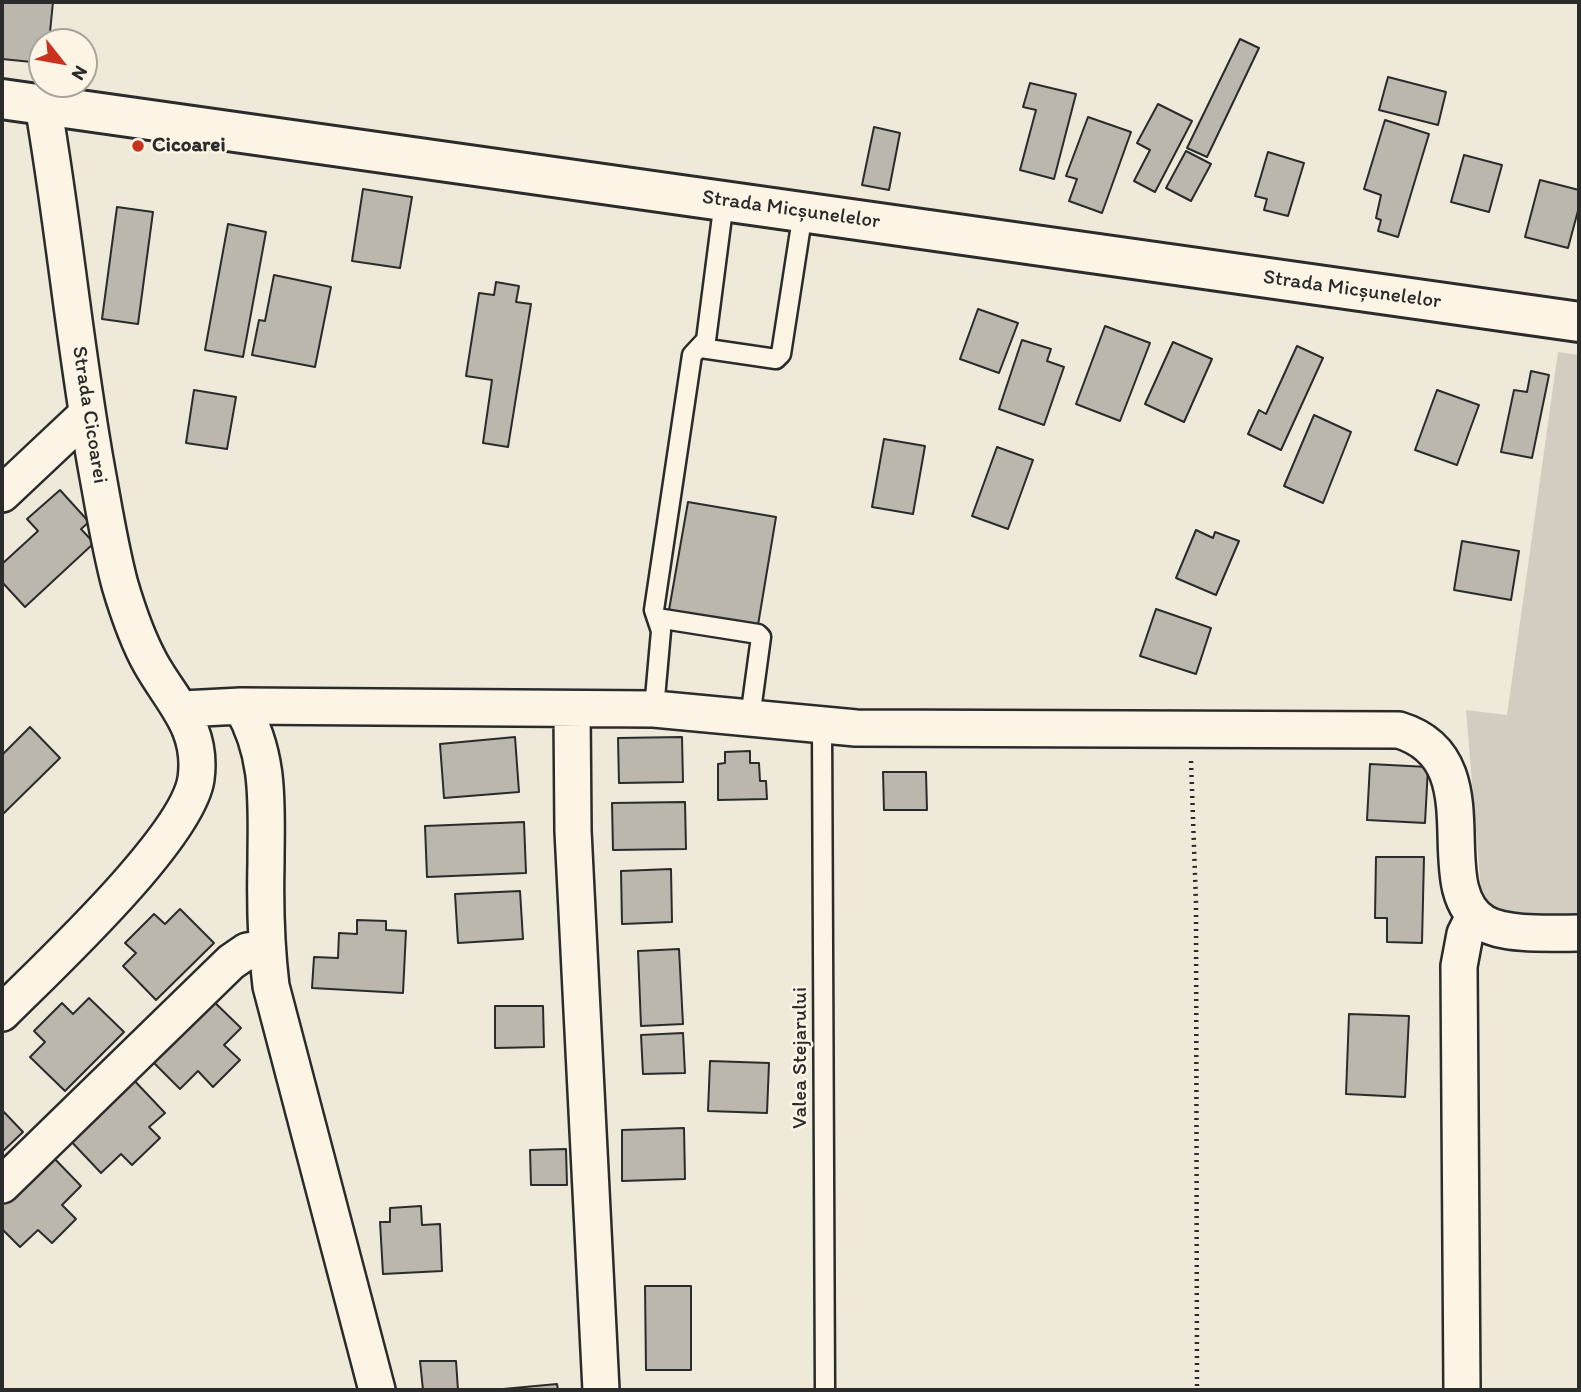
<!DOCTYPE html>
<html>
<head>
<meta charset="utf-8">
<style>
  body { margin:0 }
  #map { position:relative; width:1581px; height:1392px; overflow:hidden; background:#efe9da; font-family:Itim,sans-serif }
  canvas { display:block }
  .frame { position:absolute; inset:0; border:4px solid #2b2b2b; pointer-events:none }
  .north { position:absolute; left:28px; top:28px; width:70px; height:70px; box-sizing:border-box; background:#fcf5e5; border:2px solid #a8a49b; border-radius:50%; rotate:121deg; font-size:19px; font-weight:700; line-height:28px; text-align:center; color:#2b2b2b }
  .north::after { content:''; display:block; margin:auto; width:24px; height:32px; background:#c8321e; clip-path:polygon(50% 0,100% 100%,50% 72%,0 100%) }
</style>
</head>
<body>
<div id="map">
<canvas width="1581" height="1392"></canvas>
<div class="frame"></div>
<div class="north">N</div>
</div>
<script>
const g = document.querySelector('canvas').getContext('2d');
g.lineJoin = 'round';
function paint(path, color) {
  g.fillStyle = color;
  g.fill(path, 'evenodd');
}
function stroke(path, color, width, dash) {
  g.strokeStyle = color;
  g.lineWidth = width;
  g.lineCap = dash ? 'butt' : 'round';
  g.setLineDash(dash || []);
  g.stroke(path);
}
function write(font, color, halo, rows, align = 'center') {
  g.font = font + ' Itim,sans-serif';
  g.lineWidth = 5;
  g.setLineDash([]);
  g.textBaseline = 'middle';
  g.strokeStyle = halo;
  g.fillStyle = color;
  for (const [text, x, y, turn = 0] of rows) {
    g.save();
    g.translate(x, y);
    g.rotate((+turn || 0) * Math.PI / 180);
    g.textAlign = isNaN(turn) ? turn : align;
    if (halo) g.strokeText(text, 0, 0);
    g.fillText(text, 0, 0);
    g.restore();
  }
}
paint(new Path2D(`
  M1558,352L1579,355V916C1557,916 1506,921 1490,904C1486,901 1483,894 1481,890L1466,710L1507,715Z`), '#d2cdc0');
const building = new Path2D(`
  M2,2H53L49,42H42V63L2,59Z
  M1240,39L1259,48L1207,157L1187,148Z
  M1388,77L1446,92L1438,125L1379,110Z
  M1030,83L1076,94L1054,179L1020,170L1036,110L1023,107Z
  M1158,104L1192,121L1155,192L1134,181L1150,150L1137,143Z
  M1088,117L1131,132L1102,213L1069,201L1077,179L1066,176Z
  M1385,120L1429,134L1398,237L1378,231L1381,220L1376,218L1381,195L1364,189Z
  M874,127L900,133L889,190L862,185Z
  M1186,151L1211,164L1191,201L1166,188Z
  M1268,152L1304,163L1288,216L1264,210L1267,199L1255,196Z
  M1464,155L1502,165L1489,212L1451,202Z
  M1540,180L1579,190V207L1568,248L1525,237Z
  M363,189L412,197L400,268L352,261Z
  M117,207L153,212L138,324L102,319Z
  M228,224L266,232L243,357L205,350Z
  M274,275L331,287L315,367L252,355L259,320L265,321Z
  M496,282L519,286L516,302L531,304L508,447L483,443L492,380L466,376L479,293L494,295Z
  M978,309L1018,323L999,373L960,359Z
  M1105,326L1150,343L1120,421L1076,404Z
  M1022,340L1051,349L1047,361L1064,367L1044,425L999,409Z
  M1173,342L1212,359L1184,422L1145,404Z
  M1297,346L1323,358L1281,450L1248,434L1259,410L1266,414Z
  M1531,371L1549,375L1532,458L1501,452L1514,390L1527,392Z
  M194,390L236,397L227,449L186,443Z
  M1437,390L1479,405L1457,465L1415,450Z
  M1314,415L1351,432L1323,503L1284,486Z
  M884,439L925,446L913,514L872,507Z
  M997,447L1033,460L1008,529L972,516Z
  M60,490L89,522L81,529L94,543L25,607L2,582V564L38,531L27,519Z
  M688,502L776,517L758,625L669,610Z
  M1196,530L1213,538L1215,532L1239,541L1216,595L1176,578Z
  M1462,541L1519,551L1511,600L1454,590Z
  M1156,609L1211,628L1196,674L1140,656Z
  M30,727L60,758L2,815V755Z
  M515,737L519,792L444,798L440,744Z
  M682,737L683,782L619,783L618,738Z
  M750,751V763H759L760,781H766L767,799L718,800V764L725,763V752Z
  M1370,764L1428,767L1425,823L1367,820Z
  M883,772H926L927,810H884Z
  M685,802L686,849L613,850L612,803Z
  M524,822L526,873L427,877L425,826Z
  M1376,857H1424L1422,943L1387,942V918H1375Z
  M671,869L672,922L622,924L621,871Z
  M520,891L523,939L458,943L455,894Z
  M180,909L214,943L156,1000L123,966L136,953L125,943L154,914L165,924Z
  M357,920L386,921V930L406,931L403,993L312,988L314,957L338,958L339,933L357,934Z
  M679,949L683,1024L641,1026L638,951Z
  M208,996L241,1028L224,1045L240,1060L213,1087L198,1071L180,1089L148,1057Z
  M89,998L124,1032L65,1091L30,1057L45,1042L34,1031L62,1003L73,1014Z
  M495,1006H543L544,1047L495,1048Z
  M1349,1014L1409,1016L1405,1097L1346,1094Z
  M683,1033L685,1073L643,1074L641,1035Z
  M710,1061L769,1063L767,1113L708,1111Z
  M130,1076L165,1113L149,1127L160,1138L132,1165L121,1154L101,1173L66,1136Z
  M2,1110L23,1132L2,1152Z
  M684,1128L685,1179L622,1181V1130Z
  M566,1149L567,1185H531L530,1150Z
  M49,1153L81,1186L62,1205L76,1219L52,1243L38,1230L20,1247L2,1229V1200Z
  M421,1206L422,1225L440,1224L442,1271L383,1274L380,1222H390V1208Z
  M645,1286H691V1370H646Z
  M420,1361H456L458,1390H412H423Z
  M557,1384L558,1390H504L503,1389Z`);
paint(building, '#bcb7ac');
stroke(building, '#2b2b2b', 2);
const service = new Path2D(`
  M701,348L776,359L781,354L803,212
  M657,618L758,634L761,637L750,718
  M654,709L661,631L654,610L692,355L706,340L724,201
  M822,726L825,1390`);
const minor = new Path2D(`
  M2,494L87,414
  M241,706C271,756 266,807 266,863C265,904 266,945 271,986L377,1390
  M183,709L241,706L654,709L856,728L1399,730C1497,760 1424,887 1484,923C1505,936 1554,933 1579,933
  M572,710L573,831L601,1390
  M2,1013C48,967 187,838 196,779C203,728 173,703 151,664C137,639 128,612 120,585C110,548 104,509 97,471C75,350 64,226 43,105
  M2,1185L231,962L247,951L266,948
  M1462,1390L1459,966L1465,934L1474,916`);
const tertiary = new Path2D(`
  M2,99L1579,322`);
stroke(service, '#2b2b2b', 23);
stroke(minor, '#2b2b2b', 40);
stroke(tertiary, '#2b2b2b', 44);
stroke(new Path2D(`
  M1191,761L1196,903L1197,1390`), '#2b2b2b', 4.5, [2, 5]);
stroke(service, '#fcf5e5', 18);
stroke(minor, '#fcf5e5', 35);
stroke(tertiary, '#fcf5e5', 38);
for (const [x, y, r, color] of [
  [138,146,7,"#c8321e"]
]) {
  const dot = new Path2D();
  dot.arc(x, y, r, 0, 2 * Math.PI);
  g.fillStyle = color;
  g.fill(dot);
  stroke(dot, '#fcf5e5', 2.5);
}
write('bold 21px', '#2b2b2b', '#fcf5e5', [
  ["Cicoarei",152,146]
], 'left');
write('21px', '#2b2b2b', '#fcf5e5', [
  ["Strada Micșunelelor",791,210,8],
  ["Strada Micșunelelor",1352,290,8],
  ["Strada Cicoarei",89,415,81],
  ["Valea Stejarului",801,1058,-90]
]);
</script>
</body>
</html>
